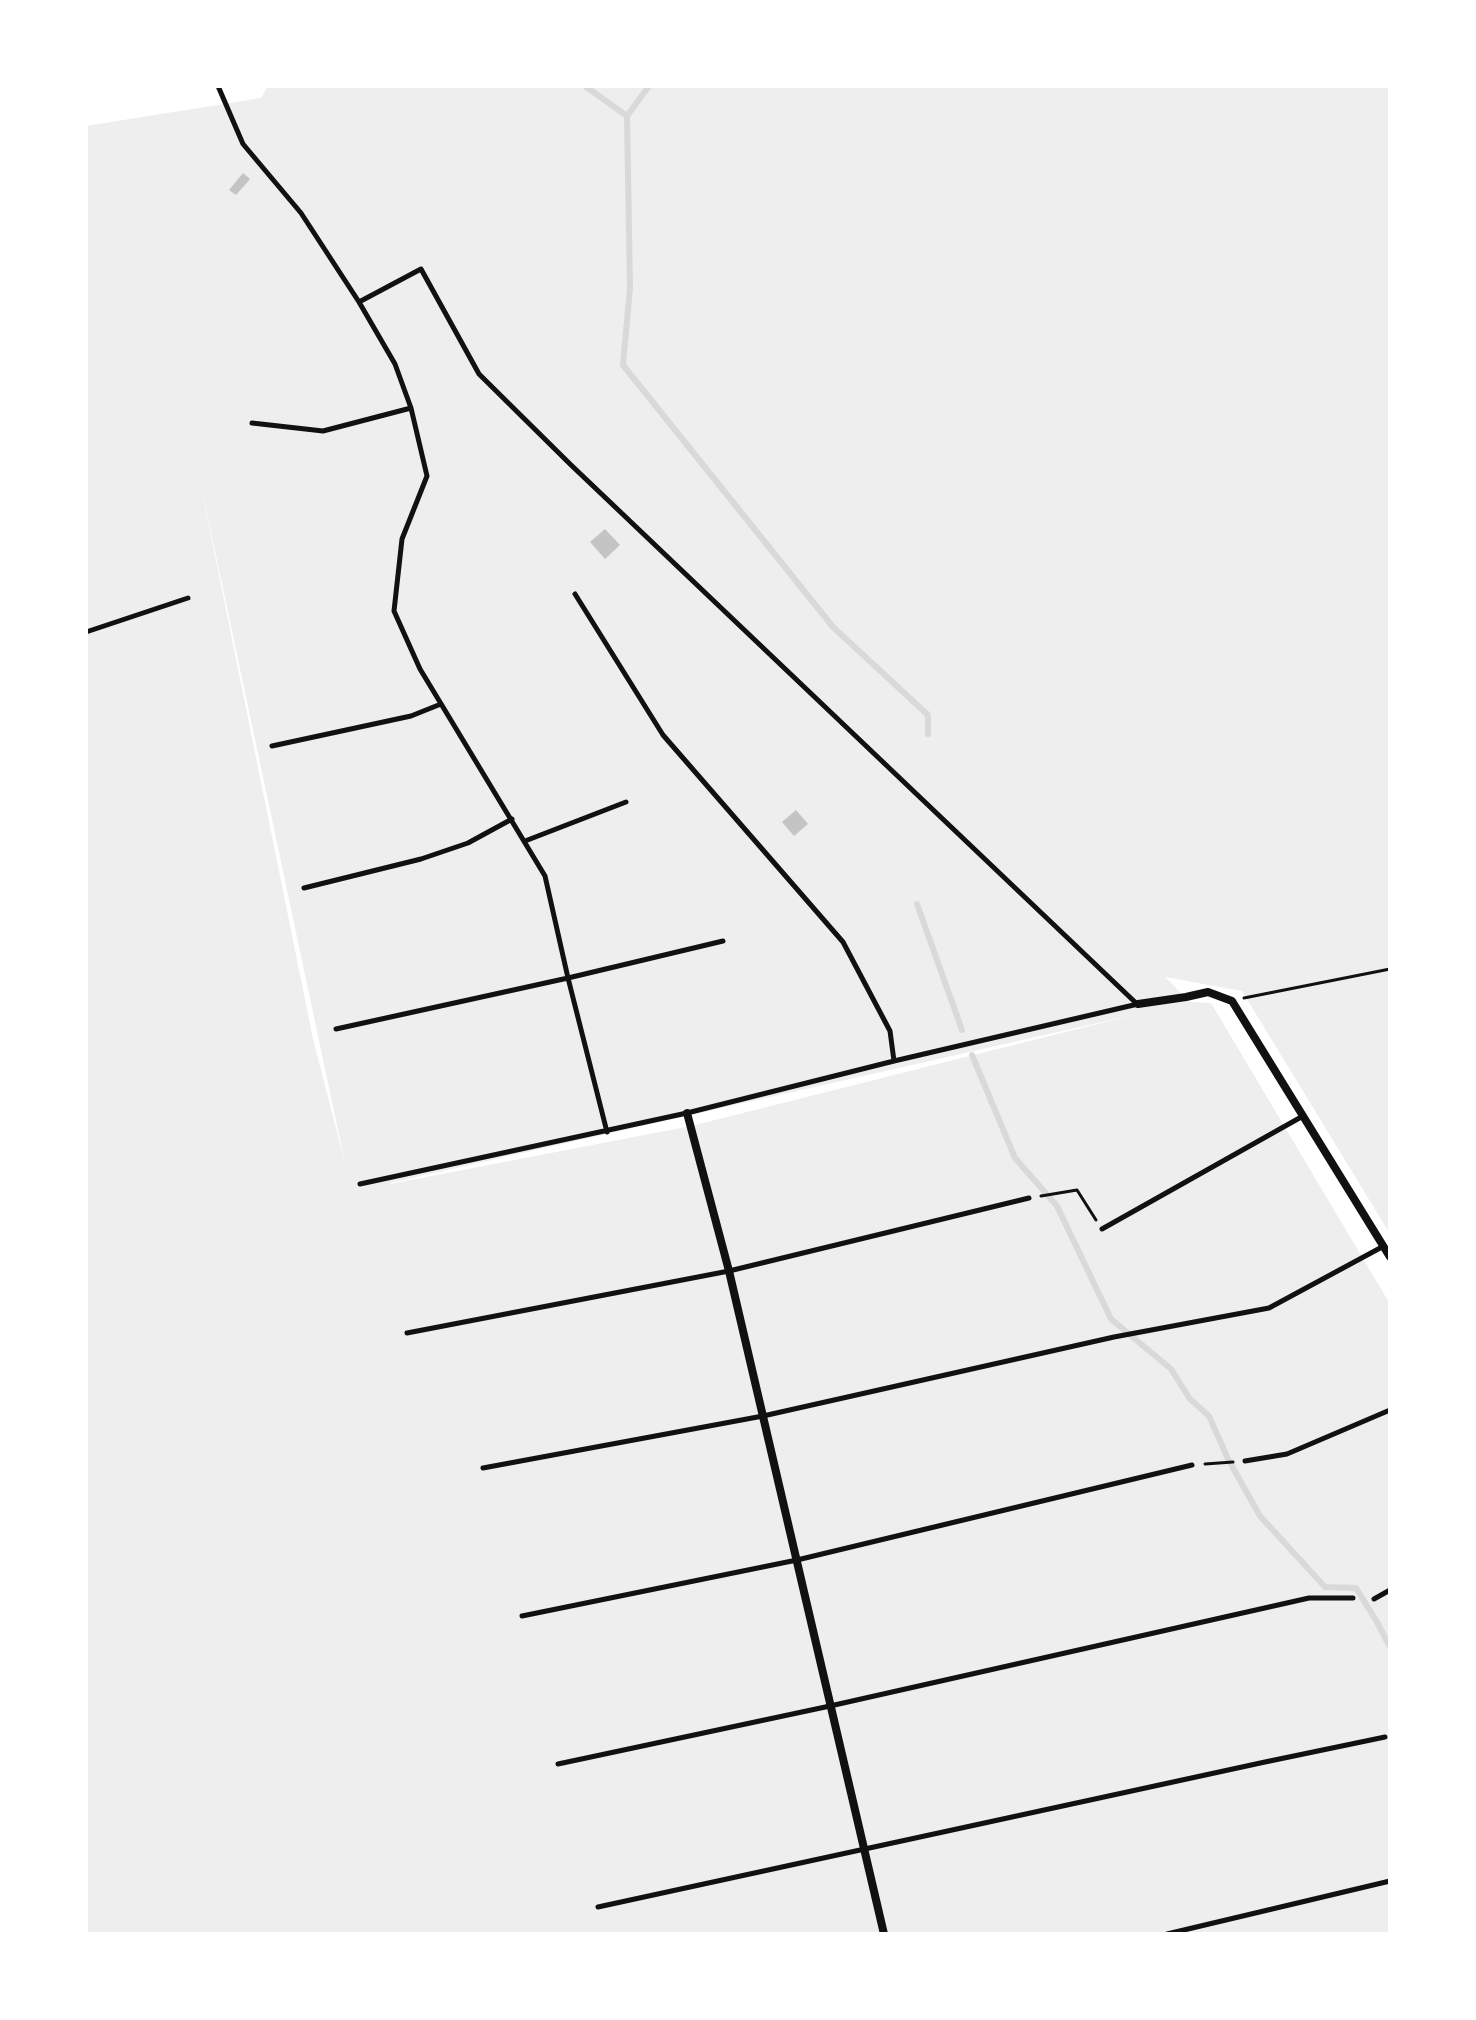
<!DOCTYPE html>
<html>
<head>
<meta charset="utf-8">
<style>
  body { margin:0 }
  #map { position:relative; width:1476px; height:2020px; overflow:hidden; background:#fff; font-family:Raleway,sans-serif }
  canvas { display:block }
  .frame { position:absolute; inset:0; border:88px solid #fff; pointer-events:none }
</style>
</head>
<body>
<div id="map">
<canvas width="1476" height="2020"></canvas>
<div class="frame"></div>
</div>
<script>
const g = document.querySelector('canvas').getContext('2d');
g.lineJoin = 'round';
function paint(path, color) {
  g.fillStyle = color;
  g.fill(path, 'evenodd');
}
function stroke(path, color, width, dash) {
  g.strokeStyle = color;
  g.lineWidth = width;
  g.lineCap = dash ? 'butt' : 'round';
  g.setLineDash(dash || []);
  g.stroke(path);
}
paint(new Path2D(`
  M268,86H1390V1234L1242,991L1165,977L1190,1002L1211,1003L1390,1304V1934H86V126L261,98ZM198,471L345,1163L313,1039ZM1133,1015L691,1126L390,1184V1183Z`), '#eee');
stroke(new Path2D(`
  M585,86L627,116
  M649,86L627,116L630,288L623,365L833,627L928,715V734
  M917,904L962,1030
  M972,1055L1015,1158L1057,1206L1111,1319L1171,1369L1190,1399L1209,1416L1228,1459L1260,1516L1325,1587L1356,1588L1377,1622L1390,1647`), '#d9d9d9', 6);
paint(new Path2D(`
  M243,173L250,179L236,195L229,190Z
  M605,529L620,545L605,559L590,542Z
  M796,810L808,824L794,836L782,822Z`), '#c4c4c4');
stroke(new Path2D(`
  M1244,998L1390,969
  M1041,1196L1077,1190L1096,1220
  M1205,1464L1233,1462`), '#111', 3);
stroke(new Path2D(`
  M218,86L243,144L301,213L359,302L421,269L479,374L570,464L1137,1004
  M359,302L395,364L411,408L427,476L402,539L394,611L420,669L545,876L568,978L607,1132
  M252,423L323,431L411,408
  M575,594L663,735L843,942L890,1031L894,1061
  M86,632L188,598
  M272,746L411,716L441,704
  M525,841L626,802
  M304,888L421,859L468,843L512,819
  M336,1029L568,978L723,941
  M360,1184L687,1113L894,1061L1138,1004
  M1102,1229L1303,1116
  M407,1333L729,1271L1029,1198
  M1245,1461L1287,1454L1390,1410
  M483,1468L763,1416L1114,1337L1269,1308L1382,1247
  M1374,1599L1390,1590
  M522,1616L797,1560L1192,1465
  M558,1764L830,1706L1309,1598H1353
  M598,1907L1265,1762L1385,1737
  M1167,1934L1390,1881`), '#111', 5);
stroke(new Path2D(`
  M1138,1004L1186,997L1208,992L1232,1001L1390,1257
  M687,1113L729,1271L884,1934`), '#111', 8);
</script>
</body>
</html>
